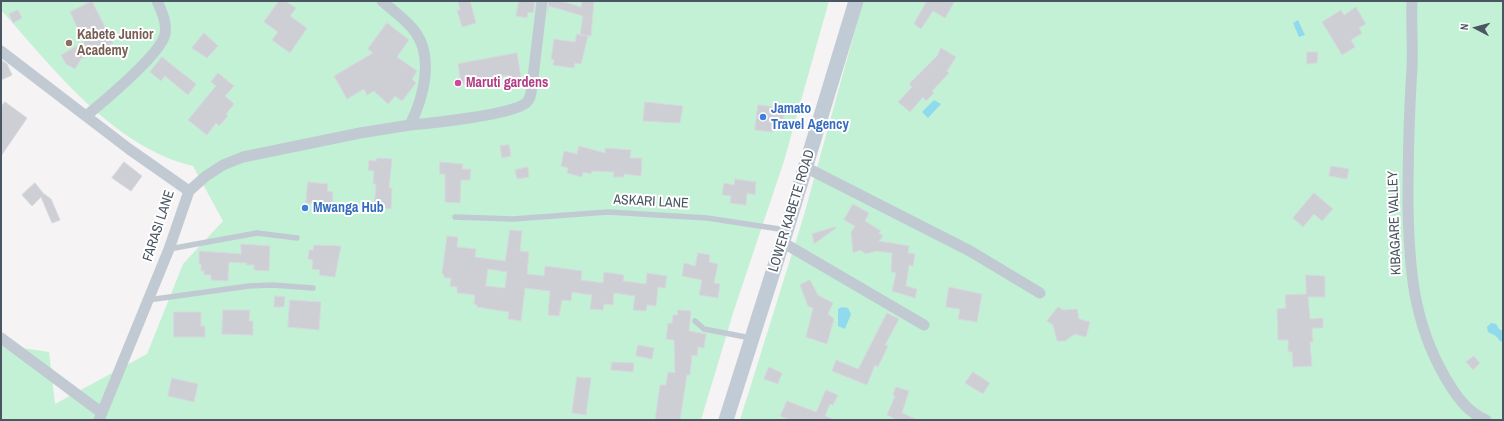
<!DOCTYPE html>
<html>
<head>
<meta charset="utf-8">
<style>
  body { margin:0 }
  #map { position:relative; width:1504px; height:421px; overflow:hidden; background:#f5f3f3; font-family:"Archivo Narrow",sans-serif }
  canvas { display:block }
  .frame { position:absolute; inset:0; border:2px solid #4a5661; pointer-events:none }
  .north { position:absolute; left:1456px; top:8px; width:40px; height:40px; -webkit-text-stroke:3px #fff; paint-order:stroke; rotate:276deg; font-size:11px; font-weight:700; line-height:16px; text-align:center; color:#4a5661 }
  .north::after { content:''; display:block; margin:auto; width:14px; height:18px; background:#4a5661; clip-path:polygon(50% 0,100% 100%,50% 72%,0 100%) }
</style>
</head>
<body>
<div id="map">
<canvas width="1504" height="421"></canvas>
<div class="frame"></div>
<div class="north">N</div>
</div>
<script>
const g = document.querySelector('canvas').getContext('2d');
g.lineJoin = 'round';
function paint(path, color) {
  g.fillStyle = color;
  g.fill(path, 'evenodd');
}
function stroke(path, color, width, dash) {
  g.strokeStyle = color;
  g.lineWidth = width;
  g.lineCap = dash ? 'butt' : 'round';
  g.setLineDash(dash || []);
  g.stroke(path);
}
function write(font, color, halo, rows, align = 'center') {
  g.font = font + ' "Archivo Narrow",sans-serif';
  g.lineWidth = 4;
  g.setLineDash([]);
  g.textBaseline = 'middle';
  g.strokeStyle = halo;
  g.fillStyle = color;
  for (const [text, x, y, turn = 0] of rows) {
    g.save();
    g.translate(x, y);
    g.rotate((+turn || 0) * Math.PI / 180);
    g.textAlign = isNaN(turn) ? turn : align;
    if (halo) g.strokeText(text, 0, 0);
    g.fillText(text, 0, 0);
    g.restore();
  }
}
paint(new Path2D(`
  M1,1H829L784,161L734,310L701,420H1V345L49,352L55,404L147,354L183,264L223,221L193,166C113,147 53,68 1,10Z
  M863,1H1503V420H740L804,215Z`), '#c3f1d5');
paint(new Path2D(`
  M1298,20L1305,35L1299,37L1293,23Z
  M934,100L941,104L928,118L922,112Z
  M842,307L848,308L851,314L845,329L838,326V309Z
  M1491,323L1496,324L1499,329L1503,331V342L1500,341L1496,336L1488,332L1487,327Z`), '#90daee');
const building = new Path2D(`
  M92,1L113,43L81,59L75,69L66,64L61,55L84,42L70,12Z
  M279,1H285L296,8L290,16L307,28L290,53L272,40L278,32L264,22Z
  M458,1H470L476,23L462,27L457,10H460Z
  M519,1H535L533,13L528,12L527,18L516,16Z
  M549,1H561L581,7L582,1H594L591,36L580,35L583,16L549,6L548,13Z
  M927,1H955L945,18L933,11L921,29L914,24Z
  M1356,7L1366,24L1359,28L1362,33L1351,40L1355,47L1342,55L1322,22L1341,10L1344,15Z
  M18,10L22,18L13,23L9,14Z
  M387,23L409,40L397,57L417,71L412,79L416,83L402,101L395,96L388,104L374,91L367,95L364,89L347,99L334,76L373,53L368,49Z
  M204,33L218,46L207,58L192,48Z
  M577,34L588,36L581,64L575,63L574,68L553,65L554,60L551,59L554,39L575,42Z
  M941,48L956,57L947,71L949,73L932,91L934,93L926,101L923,97L910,112L898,102L912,87L909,84L937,56Z
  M1307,52H1318L1317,63L1307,64Z
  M517,53L521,77L510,79L509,75L485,79L487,86L475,88L474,81L461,84L458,64Z
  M162,57L196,84L188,95L165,76L161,81L150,72Z
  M1,60L7,64L12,75L1,80Z
  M218,73L234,86L225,96L234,104L226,114L228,116L219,126L216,123L207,135L188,120L216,86L211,82Z
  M5,102L27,118L1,156V107Z
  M645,102L683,106L680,123L643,121Z
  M758,105L784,108L783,120L774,119L773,132L755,130Z
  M509,145L511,156L502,158L500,146Z
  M579,146L605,153V148L631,150L630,158H642L641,176L624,174V177H613L614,172L592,171L591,174L583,172L582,177L567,173L568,168L561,166L564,151L577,154Z
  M377,158L392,159L389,188H392L391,209L374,208L376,184H373L374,171L368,170L369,160L376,161Z
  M124,162L142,176L131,191L112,178Z
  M440,162L463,164L462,169H471L470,180H461L460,203L445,202V174H440Z
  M1331,166L1349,169L1347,179L1329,176Z
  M528,167L529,177L517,179L515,170Z
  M735,179L756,182L755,195L747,193L746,205L730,203L731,196L722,195L724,183L734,185Z
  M308,182L328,184L327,191L333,192L332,205L306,203Z
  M35,183L43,193L51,199L60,220L52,223L41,197L32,206L22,195Z
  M1314,193L1333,209L1322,221L1314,214L1303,227L1293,218Z
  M853,204L869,213L865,221L881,231L879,233L883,236L879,241L909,246L908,253L915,254L913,266L909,265L906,286L917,289L915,298L892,291L896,273L891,272L892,253L876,251L866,254L860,250L853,253L851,232L855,226L844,220Z
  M835,227L836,228L814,244L812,234Z
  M510,230L522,231L520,251L529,252L527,274L544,276L545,266L582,271L581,280L603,283L604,272L624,275L623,281L646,284L647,273L667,276L665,288L658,287L656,306L647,305L646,311L633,310L635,296L614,293L613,305L604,304L603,310L590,309L592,295L572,292L571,301L562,300L559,316L548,315L550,291L525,288L521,321L508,319L509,312L477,307V305L474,304L475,295L457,293V287L450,286L451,278H445L442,273L447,236L458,237L457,247L476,249L475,257L505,261ZM488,269L507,272L505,288L486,286Z
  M241,244L270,246L269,271L254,270V265H246L247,263L229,262L228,281L211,280V275H204V271H201V264H199V251L241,254Z
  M314,245L341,246L335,277L319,275L320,270L312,269L313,260L308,259L309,250H313Z
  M698,253L710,255L709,262L718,264L714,283L720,284L718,298L699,295L702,280L682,276L684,263L695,266Z
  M1306,275L1325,276V297H1308L1310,319L1323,318V328H1312L1313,342H1310L1312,366L1293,367L1292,352H1288V340H1278L1277,309L1286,308L1285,295L1306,294Z
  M810,280L818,295L833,303L828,314L834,319L827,344L806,337L813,308L808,306L800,285Z
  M949,287L982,294L977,322L958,319L960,309L946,307Z
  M275,296L285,297L284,307H274Z
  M290,300L321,302L319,330L288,327Z
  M1058,307L1064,310L1077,309L1079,319L1090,322L1086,337L1075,334L1065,341H1057L1053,325L1047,321Z
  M223,310H250L249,321H253V335L222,334Z
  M678,310L691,311L689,331L706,334L704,348L698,347L697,356L692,355L690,375H687L680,420H655L660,385H666L668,372L675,373L674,340L666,339L668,323H672L673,315H677Z
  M174,312H201V326H205V337H174Z
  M887,313L899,319L885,345L888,346L878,367L875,365L867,385L832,371L836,360L858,369Z
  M638,345L654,348L652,359L636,356Z
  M1474,356L1480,363L1473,370L1466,362Z
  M612,362L634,363L633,372L611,370Z
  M769,367L782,373L778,384L764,379Z
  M973,372L990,383L983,394L965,383Z
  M577,377L591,378L586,415L572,413Z
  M172,378L198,384L194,402L168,396Z
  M896,387L909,391L902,413L918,420H897L887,415L895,396L893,395Z
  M826,390L838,395L833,405L830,404L825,416L835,420H790L780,416L787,401L816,412Z`);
paint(building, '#cdcfd5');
stroke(building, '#d7d9de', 1);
stroke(new Path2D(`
  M455,217L513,219L608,212L707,218L786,230
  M169,249L257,233L297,238
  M148,300L249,286L272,285L313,288
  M695,321L704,329L751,338`), '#c1cad2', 5.5);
stroke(new Path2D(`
  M1412,1C1411,23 1413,46 1412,68C1409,114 1408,159 1408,205C1409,267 1413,322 1445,377C1456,396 1467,412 1486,420
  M1,51L129,149L189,191L169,249L99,420
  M86,116C103,102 162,53 165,34C167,24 161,9 157,1
  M410,125C432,123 511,115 526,103C531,99 531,92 532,86L542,1
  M805,167L970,251L1040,293
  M189,191L206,176L223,165L243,157L360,133L410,125C423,99 434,59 416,33C407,20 393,11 382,1
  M782,242L924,325
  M1,338L102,413`), '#c1cad2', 11);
stroke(new Path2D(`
  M726,420L786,231L856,1`), '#c1cbd6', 15);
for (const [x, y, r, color] of [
  [69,43,4,"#8d6e63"],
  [458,83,4,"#d1479c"],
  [763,117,4,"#3f7fe0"],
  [305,208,4,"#3f7fe0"]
]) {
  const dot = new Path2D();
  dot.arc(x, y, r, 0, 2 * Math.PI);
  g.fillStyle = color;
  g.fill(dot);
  stroke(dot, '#fff', 1.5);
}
write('bold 14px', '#785e54', '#fff', [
  ["Kabete Junior",77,35],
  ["Academy",77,51]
], 'left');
write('bold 14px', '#b23c85', '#fff', [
  ["Maruti gardens",466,83]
], 'left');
write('bold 14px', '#366cbe', '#fff', [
  ["Jamato",771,109],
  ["Travel Agency",771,125],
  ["Mwanga Hub",313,208]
], 'left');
write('14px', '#4a5661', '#fff', [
  ["ASKARI LANE",651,202,3],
  ["LOWER KABETE ROAD",792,211,-73],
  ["KIBAGARE VALLEY",1395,223,-92],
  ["FARASI LANE",159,226,-72]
]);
</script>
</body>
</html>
